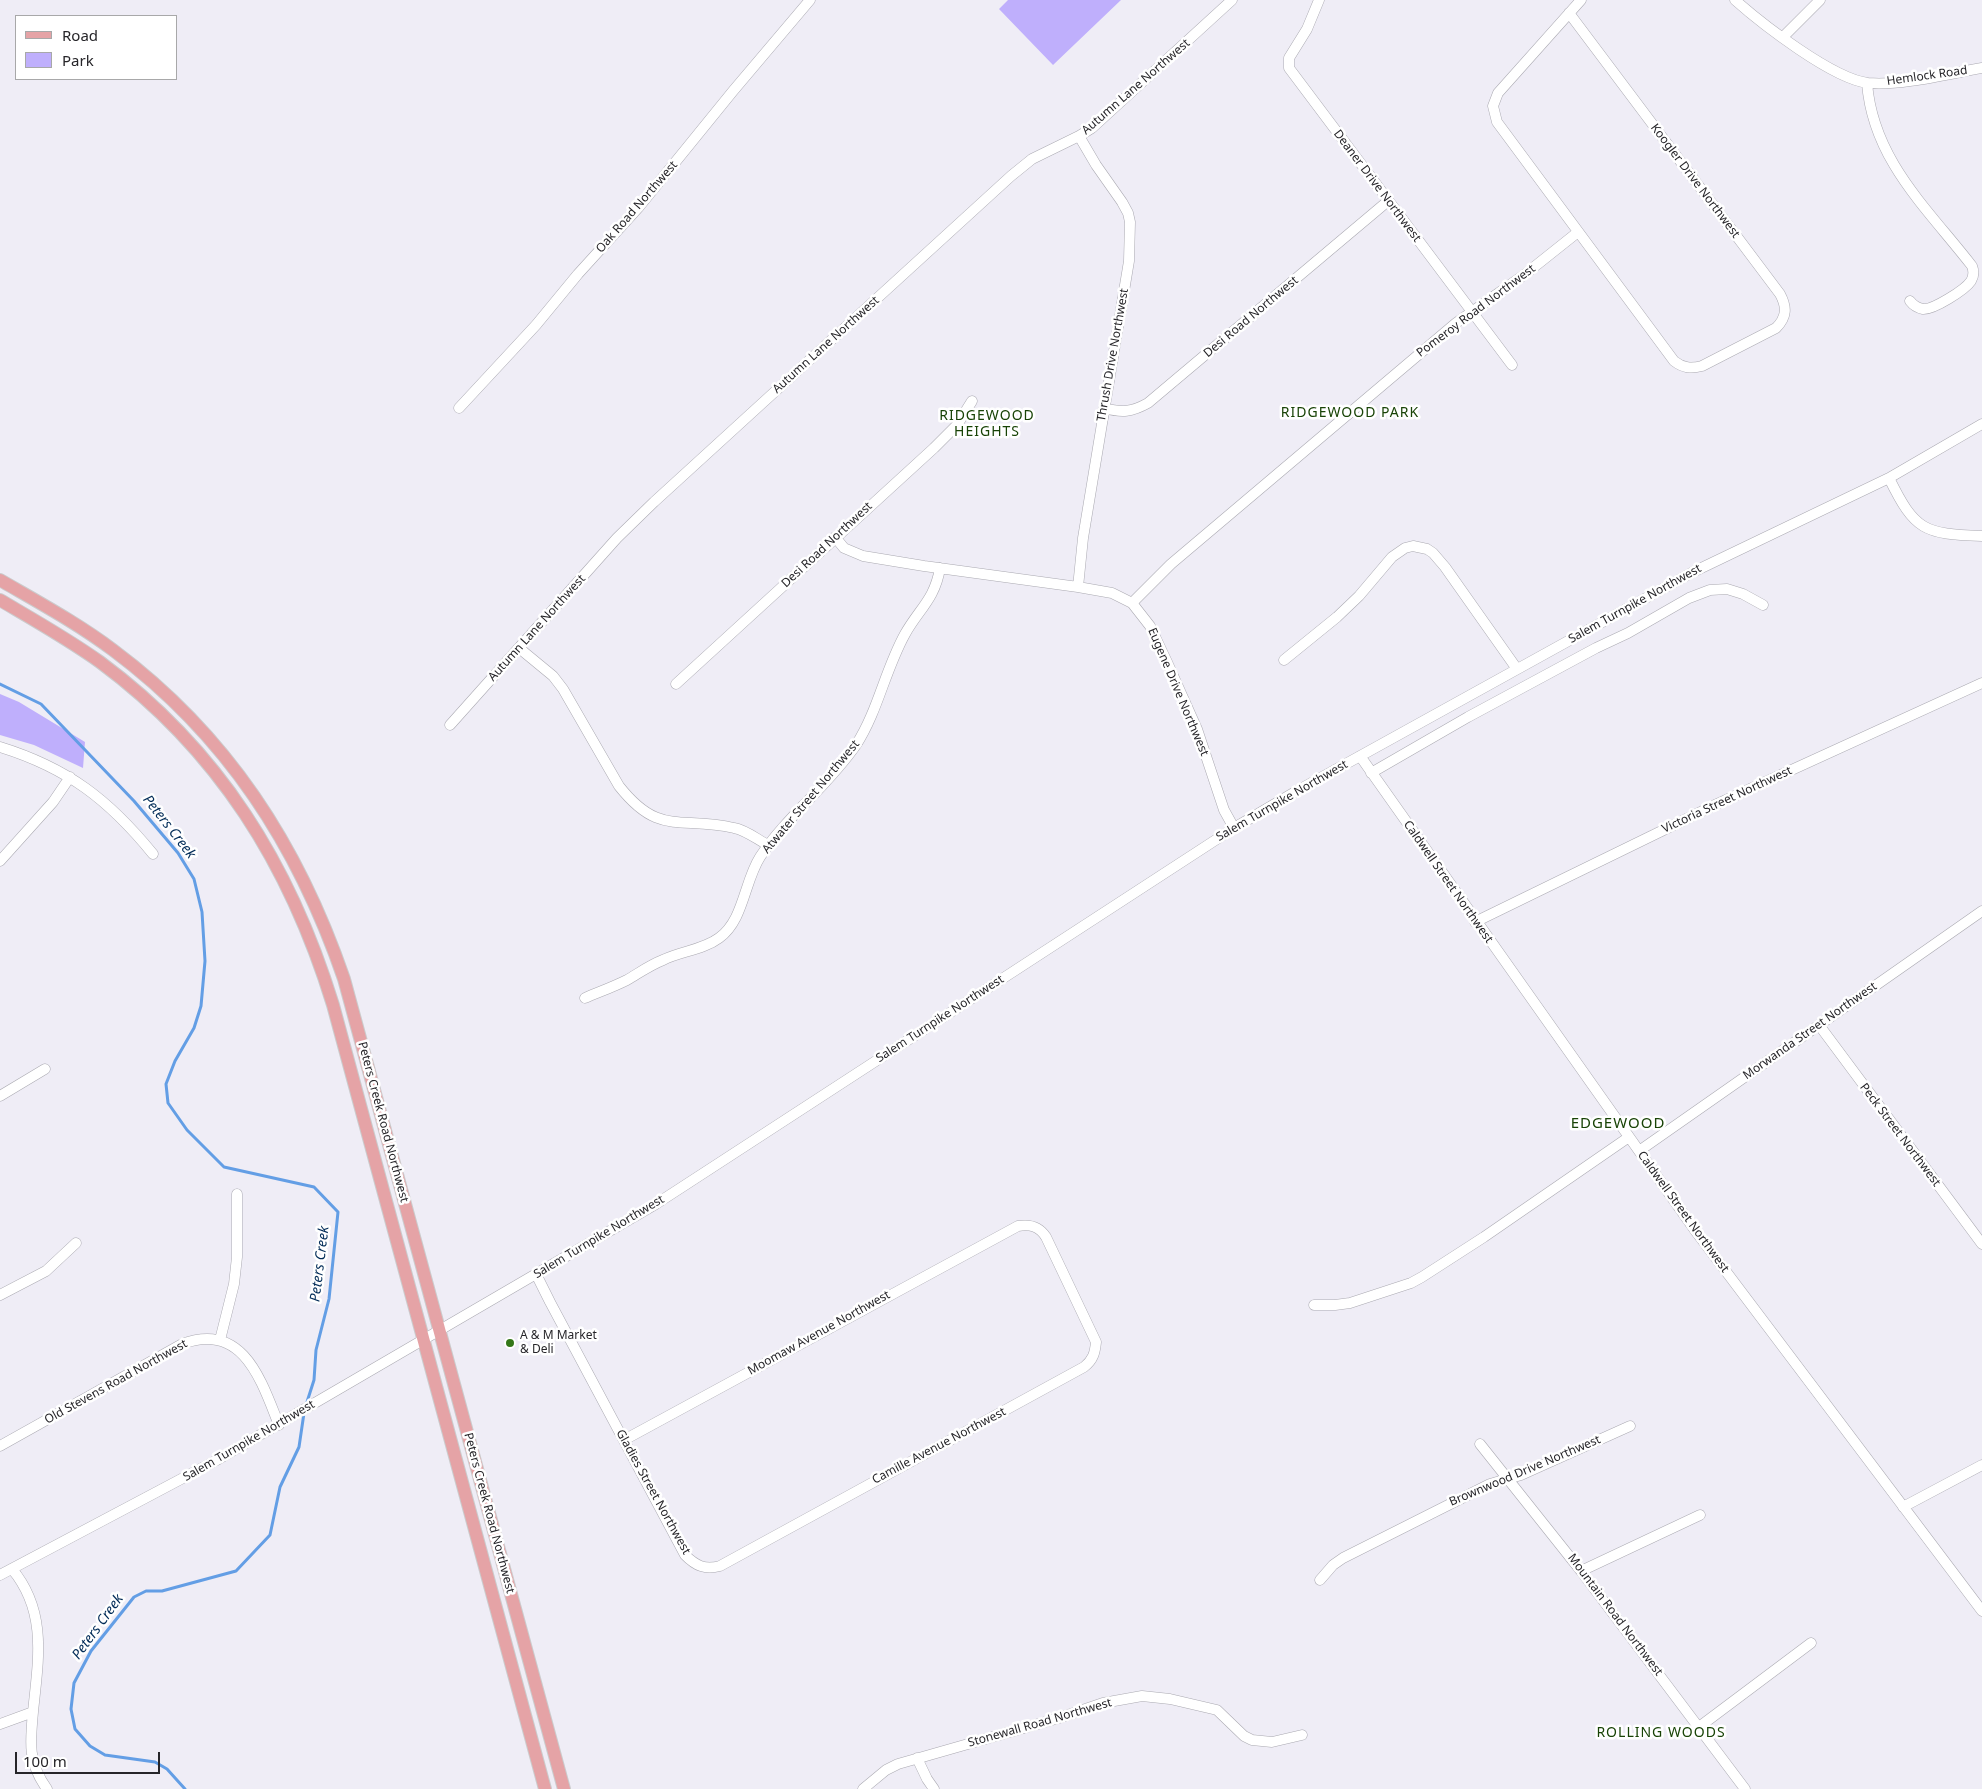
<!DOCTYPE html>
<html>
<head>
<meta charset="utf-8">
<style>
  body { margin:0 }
  #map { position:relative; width:1982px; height:1789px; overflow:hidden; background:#efedf6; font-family:"Noto Sans",sans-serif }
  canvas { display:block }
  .legend { position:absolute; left:15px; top:15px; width:162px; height:65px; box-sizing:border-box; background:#fff; border:1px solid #a8a8a9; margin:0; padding:6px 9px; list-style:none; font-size:15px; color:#262529 }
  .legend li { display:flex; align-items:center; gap:10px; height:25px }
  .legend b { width:25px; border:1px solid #a8a8a9 }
  .scale { position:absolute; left:15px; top:1752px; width:145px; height:22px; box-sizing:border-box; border:2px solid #262529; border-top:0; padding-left:6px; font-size:15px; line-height:18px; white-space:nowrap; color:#262529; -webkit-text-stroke:4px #fff; paint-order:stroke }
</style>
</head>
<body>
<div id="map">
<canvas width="1982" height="1789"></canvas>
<ul class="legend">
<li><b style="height:6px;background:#e5a3a6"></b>Road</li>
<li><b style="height:14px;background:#bfaffc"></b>Park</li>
</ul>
<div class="scale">100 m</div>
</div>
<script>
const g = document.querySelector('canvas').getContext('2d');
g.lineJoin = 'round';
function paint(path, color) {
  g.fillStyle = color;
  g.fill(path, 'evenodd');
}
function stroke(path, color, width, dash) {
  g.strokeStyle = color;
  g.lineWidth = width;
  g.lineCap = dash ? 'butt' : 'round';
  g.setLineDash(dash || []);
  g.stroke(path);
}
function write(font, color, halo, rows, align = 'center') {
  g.font = font + ' "Noto Sans",sans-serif';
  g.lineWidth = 5;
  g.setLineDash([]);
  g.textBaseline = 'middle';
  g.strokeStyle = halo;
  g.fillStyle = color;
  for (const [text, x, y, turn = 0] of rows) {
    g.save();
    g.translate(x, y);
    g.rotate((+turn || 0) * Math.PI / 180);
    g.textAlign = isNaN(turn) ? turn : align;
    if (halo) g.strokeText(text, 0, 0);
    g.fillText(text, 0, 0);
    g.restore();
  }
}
paint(new Path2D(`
  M1008,0H1121L1053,65L999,9Z
  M0,694L19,702L85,742L83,768L34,745L0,735Z`), '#bfaffc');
stroke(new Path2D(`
  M0,684L41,704L134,801L178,853L194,879L202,912L205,961L201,1006L194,1028L175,1061L166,1084L168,1103L187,1130L224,1167L314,1187L338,1212L329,1299L316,1350L314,1380L306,1405
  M185,1789L167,1769L155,1762L105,1755L90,1746L75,1729L71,1709L74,1683L91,1651L134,1597L146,1591H162L236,1571L270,1535L280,1487L299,1447L304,1413`), '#639ee5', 3);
const minor = new Path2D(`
  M1319,0L1307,29L1289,58V68L1512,365
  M1735,0C1762,24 1833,79 1868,83C1901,86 1948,74 1982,68
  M1569,13L1780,294C1787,307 1787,317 1776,328L1702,366C1691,369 1683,368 1674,361L1497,122L1493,106L1498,93L1581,0
  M1783,37L1820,0
  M1867,83C1873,160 1927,208 1972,266C1974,271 1974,276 1971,281C1965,290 1933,310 1923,309C1918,308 1913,305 1910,301
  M459,408L536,325L578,274L638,208L733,91L810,0
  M1104,408C1122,413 1132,412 1148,403L1388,201
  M1889,478C1915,531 1924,534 1982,536
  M835,537L844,548L863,556L924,566L1078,587L1112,593L1132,603L1150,626L1167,662L1197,729L1224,810L1234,828
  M1078,587L1083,538L1129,261L1130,222L1128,213L1122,202L1096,165L1079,136
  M1132,603L1171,564L1456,323L1524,275L1578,232
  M519,648L553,676L563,689L619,786C660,838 681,815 734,828C746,830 758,840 768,845
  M1284,660L1337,617L1359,596L1392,557L1405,548L1413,546L1427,549L1433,553L1445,567L1517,669
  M676,684L934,448L957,425L972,401
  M450,725L617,538L654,502L1011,176L1032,159L1079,136L1092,128L1232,0
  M0,747C68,768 109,800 153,854
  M1360,756L1697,1233L1982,1611
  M1371,773L1468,717L1596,648L1628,633L1689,598L1710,590L1727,589L1743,594L1763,605
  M0,861L53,802L70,777
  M1475,922L1717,804L1982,683
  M585,998C599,992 613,987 627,980C639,973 650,965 663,960C681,951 703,950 719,938C744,920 744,882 760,857C787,816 828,786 856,745C878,711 885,670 905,634C919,609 935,599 940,568
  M1819,1025L1982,1244
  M0,1096L45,1069
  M1639,1151L1982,911
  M536,1274L550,1302L685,1555C696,1566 705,1570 720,1566L1084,1367C1093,1360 1095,1353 1096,1342L1046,1237C1039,1226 1030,1224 1018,1226L624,1440
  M0,1295L46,1271L76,1243
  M1314,1305H1335L1350,1303L1411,1283L1422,1277L1484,1237L1629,1137
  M220,1340L234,1284L237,1257V1194
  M1480,1444L1581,1571L1745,1789
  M0,1446L182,1344C243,1321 261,1380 279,1425
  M1903,1507L1982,1465
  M12,1569C48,1612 38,1661 33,1712C30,1743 28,1763 47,1789
  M1581,1571L1700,1515
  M0,1575L217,1460L656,1204L1234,828L1295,792L1693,572L1889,478L1982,424
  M1320,1580L1333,1565L1343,1558L1490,1484L1521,1475L1630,1426
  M0,1724L33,1712
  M1699,1727L1811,1643
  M917,1758L927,1779L934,1789
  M863,1789L886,1770L898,1764L1059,1718L1103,1703L1142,1696L1170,1699L1217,1710L1244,1736L1252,1740L1272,1742L1302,1735`);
const major = new Path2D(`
  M0,580C38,602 77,623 113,650C227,735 298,845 344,979L564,1789
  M0,600C34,620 68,639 100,662C219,750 290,865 333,1005L545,1789`);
stroke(minor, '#aaa9b1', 11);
stroke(major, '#cbcbcc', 14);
stroke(minor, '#fff', 10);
stroke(major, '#e5a3a6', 12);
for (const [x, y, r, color] of [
  [510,1343,5,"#347718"]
]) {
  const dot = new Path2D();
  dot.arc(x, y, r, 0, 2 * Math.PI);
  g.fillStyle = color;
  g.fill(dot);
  stroke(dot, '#fff', 2);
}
write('12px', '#262529', '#fff', [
  ["Hemlock Road",1927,76,-8],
  ["Autumn Lane Northwest",1136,87,-41],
  ["Koogler Drive Northwest",1695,181,53],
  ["Deaner Drive Northwest",1377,186,53],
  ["Oak Road Northwest",637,207,-49],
  ["Pomeroy Road Northwest",1476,311,-37],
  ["Desi Road Northwest",1251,317,-40],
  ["Autumn Lane Northwest",826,345,-42],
  ["Thrush Drive Northwest",1113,355,-80],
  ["Desi Road Northwest",827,545,-43],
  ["Salem Turnpike Northwest",1635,604,-29],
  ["Autumn Lane Northwest",537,628,-48],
  ["Eugene Drive Northwest",1178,692,67],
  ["Atwater Street Northwest",811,797,-50],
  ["Victoria Street Northwest",1727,800,-25],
  ["Salem Turnpike Northwest",1282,801,-30],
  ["Caldwell Street Northwest",1448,882,55],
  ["Salem Turnpike Northwest",940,1019,-33],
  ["Morwanda Street Northwest",1810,1031,-35],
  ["Peters Creek Road Northwest",383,1122,75],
  ["Peck Street Northwest",1900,1135,53],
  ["Caldwell Street Northwest",1683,1212,54],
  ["Salem Turnpike Northwest",599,1237,-31],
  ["Moomaw Avenue Northwest",819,1333,-29],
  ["Old Stevens Road Northwest",116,1382,-29],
  ["Salem Turnpike Northwest",249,1441,-30],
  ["Camille Avenue Northwest",939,1446,-28],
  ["Brownwood Drive Northwest",1525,1471,-23],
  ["Gladies Street Northwest",653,1492,61],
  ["Peters Creek Road Northwest",489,1513,75],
  ["Mountain Road Northwest",1615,1615,53],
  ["Stonewall Road Northwest",1040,1723,-16]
]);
write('12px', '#262529', '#fff', [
  ["A & M Market",520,1336],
  ["& Deli",520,1350]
], 'left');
g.letterSpacing = '1px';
write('14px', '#184306', '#fff', [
  ["RIDGEWOOD PARK",1350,413],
  ["RIDGEWOOD",987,416],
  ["HEIGHTS",987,432],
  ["ROLLING WOODS",1661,1733]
]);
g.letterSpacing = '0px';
write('italic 14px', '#012b57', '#fff', [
  ["Peters Creek",169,827,52],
  ["Peters Creek",320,1264,-83],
  ["Peters Creek",98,1627,-54]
]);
g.letterSpacing = '1px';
write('15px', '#184306', '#fff', [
  ["EDGEWOOD",1618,1124]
]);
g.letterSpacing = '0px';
</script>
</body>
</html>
